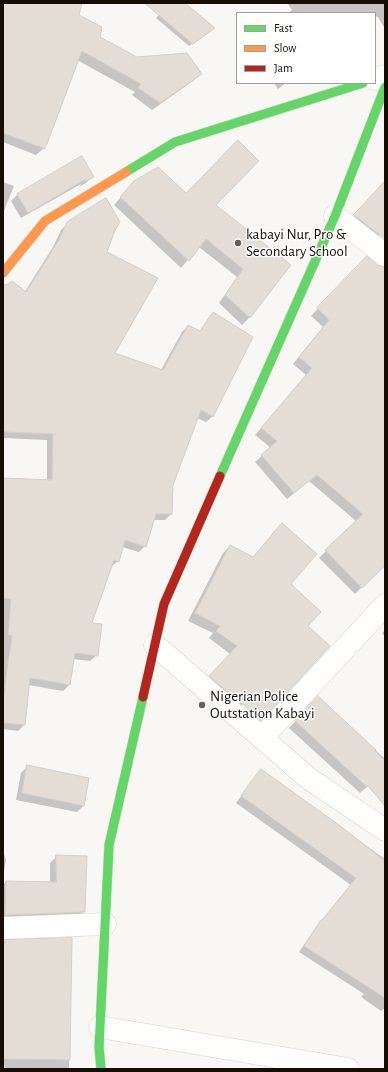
<!DOCTYPE html>
<html>
<head>
<meta charset="utf-8">
<style>
  body { margin:0 }
  #map { position:relative; width:388px; height:1072px; overflow:hidden; background:#f9f7f4; font-family:"Alegreya Sans",sans-serif }
  canvas { display:block }
  .frame { position:absolute; inset:0; border:4px solid #160e05; pointer-events:none }
  .legend { position:absolute; left:236px; top:12px; width:140px; height:72px; box-sizing:border-box; background:#fff; border:1px solid #a29f9b; margin:0; padding:5px 7px; list-style:none; font-size:12px; color:#160e05 }
  .legend li { display:flex; align-items:center; gap:8px; height:20px }
  .legend b { width:20px; border:1px solid #a29f9b }
</style>
</head>
<body>
<div id="map">
<canvas width="388" height="1072"></canvas>
<div class="frame"></div>
<ul class="legend">
<li><b style="height:5px;background:#63d668"></b>Fast</li>
<li><b style="height:5px;background:#ff974d"></b>Slow</li>
<li><b style="height:5px;background:#b3261e"></b>Jam</li>
</ul>
</div>
<script>
const g = document.querySelector('canvas').getContext('2d');
g.lineJoin = 'round';
function paint(path, color) {
  g.fillStyle = color;
  g.fill(path, 'evenodd');
}
function stroke(path, color, width, dash) {
  g.strokeStyle = color;
  g.lineWidth = width;
  g.lineCap = dash ? 'butt' : 'round';
  g.setLineDash(dash || []);
  g.stroke(path);
}
function write(font, color, halo, rows, align = 'center') {
  g.font = font + ' "Alegreya Sans",sans-serif';
  g.lineWidth = 3;
  g.setLineDash([]);
  g.textBaseline = 'middle';
  g.strokeStyle = halo;
  g.fillStyle = color;
  for (const [text, x, y, turn = 0] of rows) {
    g.save();
    g.translate(x, y);
    g.rotate((+turn || 0) * Math.PI / 180);
    g.textAlign = isNaN(turn) ? turn : align;
    if (halo) g.strokeText(text, 0, 0);
    g.fillText(text, 0, 0);
    g.restore();
  }
}
paint(new Path2D(`
  M3,3H81L78,16L99,37L136,58L200,74L193,81L152,110L132,95L135,92L77,60L44,148L36,155L3,142Z
  M169,3H183L210,31L189,46L156,18Z
  M287,3H385V26L384,27L377,16L375,18V13H288L292,10Z
  M274,83H286L278,89Z
  M93,176L86,183L79,187L81,184L21,218L11,201L18,194Z
  M3,182L14,186L3,213Z
  M385,182V229L373,241L349,222Z
  M127,190L186,194L214,205L290,265L249,318L242,325L219,303L237,277L199,247L181,268L114,205Z
  M68,223L114,230L106,252L114,353L161,370L182,332L188,326L199,332L213,313V416L206,422L197,418L172,485L171,514L165,520H153L145,546L139,552L122,547L118,561L111,567L91,623L97,655L90,661L73,659L69,685L63,691L28,685L24,725L18,731L3,729V479L47,481V440L3,438V294L24,293L53,247L61,230Z
  M367,258L377,266L385,268V564L355,594L319,558L356,521L309,481L287,499L255,462L271,448L255,435L306,375L293,364L323,327L311,316Z
  M274,532L289,584L307,626L315,633L236,711L203,684L230,654L209,638L213,633L188,621L223,553L230,546L252,558Z
  M385,630V637L382,633Z
  M318,697L385,759V771L360,793L289,728Z
  M28,766L83,806L77,812L16,800L21,773Z
  M261,771L385,859V1010L383,1009L381,1011L361,997L364,994L299,952L316,927L351,885L236,803L256,776Z
  M3,851L6,860L3,878Z
  M57,856L84,911L78,918L3,921V885L6,882L50,883V863Z
  M71,939L69,1069H3V943L5,941Z`), '#0003');
const building = new Path2D(`
  M3,3H82L79,15L102,27L100,37L137,57L187,53L202,74L160,103L138,88L141,84L82,51L45,149L3,133Z
  M145,3H185L215,28L193,44Z
  M238,140L259,161L216,205L291,265L250,318L225,295L243,269L206,239L189,261L120,197L134,181L158,167L186,193Z
  M82,156L94,177L84,182L86,179L28,213L17,194Z
  M385,181V239L354,215Z
  M106,198L120,222L115,230L107,252L158,278L115,353L163,370L188,325L200,331L213,312L253,337L213,417L201,410L173,485L172,514H156L146,547L125,540L119,562L114,560L92,623L102,624L98,656L75,653L70,685L30,678L25,725L3,723V703L7,669L12,636L8,635L11,599L3,598V478L52,480L53,434L3,432V285L8,284L12,281L26,292L59,240L67,222Z
  M367,256L377,265L385,267V566L362,588L325,550L363,514L317,475L294,493L261,455L277,441L261,428L312,368L299,357L329,320L317,308Z
  M282,523L317,554L291,584L321,612L308,626L330,646L261,721L239,700L238,701L209,676L237,646L216,631L220,626L195,613L230,545L253,557Z
  M318,696L376,750L375,751L385,761V806L368,786L367,787L295,721Z
  M27,765L89,778L84,806L22,793Z
  M261,769L339,825L385,861V998L304,946L321,920H322L356,878L241,796Z
  M56,855L87,856L85,912L5,915L6,881L56,882Z
  M72,938L70,1060L3,1059V943H5V940Z`);
paint(building, '#e3ddd6');
stroke(building, '#d3cec7', 1);
const street = new Path2D(`
  M375,79L385,76
  M335,216L385,255
  M155,645L308,778L385,830
  M262,738L385,605
  M3,928L105,924
  M100,1027L348,1069`);
const fast = new Path2D(`
  M126,172L175,142L363,83
  M220,476L335,216L385,87
  M101,1069L99,1047L109,845L143,697`);
const slow = new Path2D(`
  M3,273L45,221L126,172`);
const jam = new Path2D(`
  M143,697L164,604L220,476`);
stroke(street, '#d6d1cb', 23);
stroke(fast, '#d6d1cb', 10);
stroke(slow, '#d6d1cb', 10);
stroke(jam, '#d6d1cb', 10);
stroke(street, '#fefefd', 22);
stroke(fast, '#63d668', 9);
stroke(slow, '#ff974d', 9);
stroke(jam, '#b3261e', 9);
for (const [x, y, r, color] of [
  [238,243,4,"#656059"],
  [202,705,4,"#656059"]
]) {
  const dot = new Path2D();
  dot.arc(x, y, r, 0, 2 * Math.PI);
  g.fillStyle = color;
  g.fill(dot);
  stroke(dot, '#fff', 1.5);
}
write('15px', '#160e05', '#fff', [
  ["kabayi Nur, Pro &",246,234],
  ["Secondary School",246,251],
  ["Nigerian Police",210,696],
  ["Outstation Kabayi",210,713]
], 'left');
</script>
</body>
</html>
